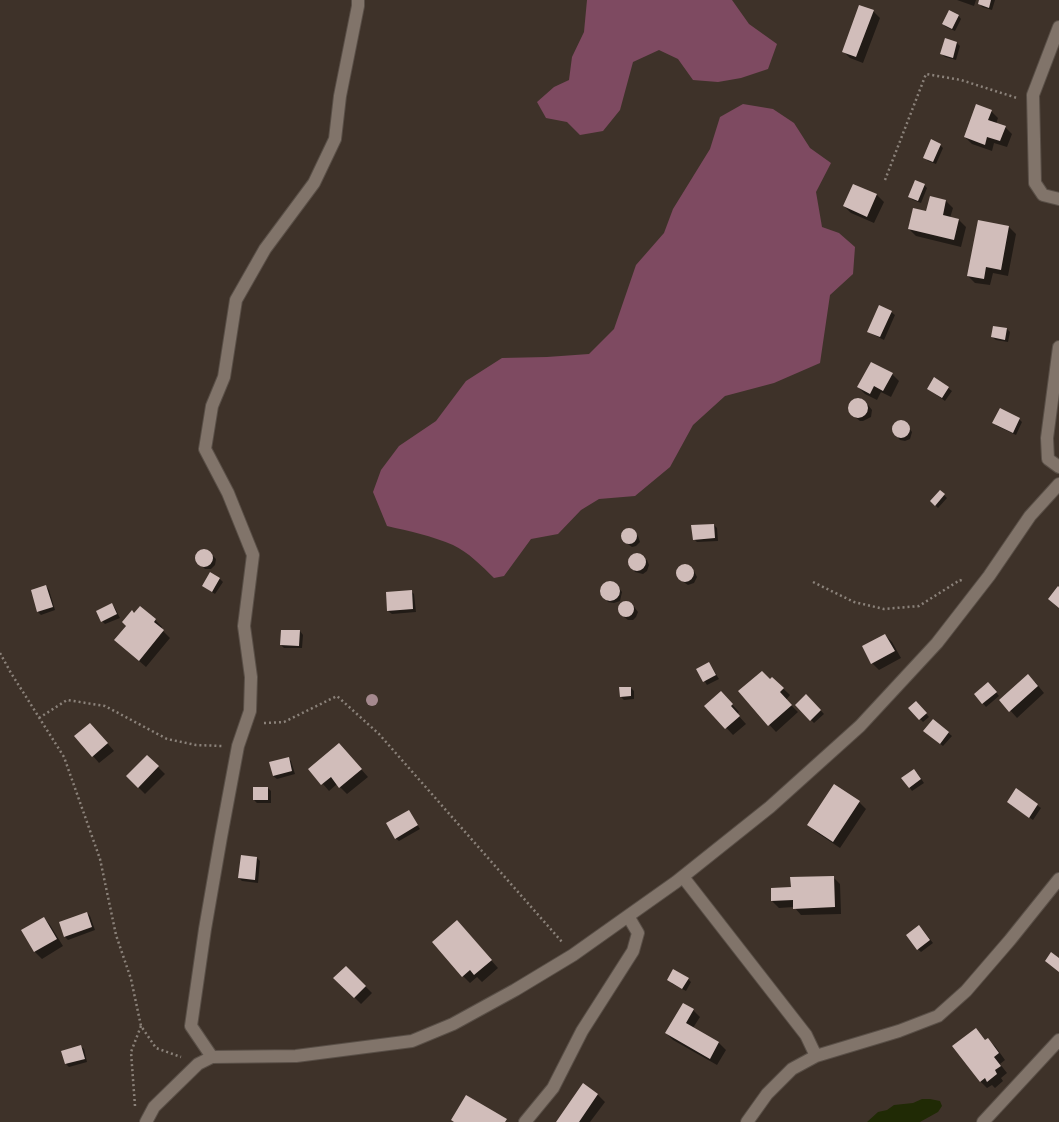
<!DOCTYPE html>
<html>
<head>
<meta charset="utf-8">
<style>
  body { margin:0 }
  canvas { display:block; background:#3e3229 }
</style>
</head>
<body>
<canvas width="1059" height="1122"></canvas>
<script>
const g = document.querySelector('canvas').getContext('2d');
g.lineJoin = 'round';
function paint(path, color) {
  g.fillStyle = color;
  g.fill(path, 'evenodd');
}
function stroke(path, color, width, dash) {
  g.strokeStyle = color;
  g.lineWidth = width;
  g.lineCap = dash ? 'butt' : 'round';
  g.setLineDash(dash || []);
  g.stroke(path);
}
paint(new Path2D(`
  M587,0H732L749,24L777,44L768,69L741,78L718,82L693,80L678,59L659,50L633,62L620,110L603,131L580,135L567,122L546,118L537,102L554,87L569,80L572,57L584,32Z
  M743,104L773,109L794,123L810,148L831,163L816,192L822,227L839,233L855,247L853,274L830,295L820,363L774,383L725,396L693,425L670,467L635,496L599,499L581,510L558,534L531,539L504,576L494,578C482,566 468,552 453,545C432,536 409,531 387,526L373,492L381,470L399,446L436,421L466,381L502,358L547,357L589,354L614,329L636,265L664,233L673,209L710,149L720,117Z`), '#7e4a61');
paint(new Path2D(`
  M922,1099H930L940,1101L942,1106L938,1112L920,1122H867L878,1112L887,1110L894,1105L913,1103Z`), '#202a05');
paint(new Path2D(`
  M957,0H976L974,6Z
  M980,0H995L992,10L982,7L979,3Z
  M873,11L880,18L863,63L850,58L843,51Z
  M958,15L961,19L955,31L946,27L943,24Z
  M957,43L960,46L956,60L945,57L942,54Z
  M991,111L998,118L996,124L1005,127L1012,134L1007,147L994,143L992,151L972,144L965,137Z
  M940,145L943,148L936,164L928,161L925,157Z
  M854,185L877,195L884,202L874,223L851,213L844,206Z
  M924,185L927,188L921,203L913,200L909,197Z
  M946,201L953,208L950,218L959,220L966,227L961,247L916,236L909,229L927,213Z
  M1009,227L1016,234L1008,276L993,273L990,285L975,283L968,276Z
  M891,312L895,315L884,340L872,334L868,331Z
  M994,327L1007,329L1010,332L1008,342L996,340L992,337Z
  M892,374L899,381L891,397L881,392L877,400L865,394L858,387Z
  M948,388L952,391L945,401L928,389Z
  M860,398L865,401L872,410L871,417L863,421H860L851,414L849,408L851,402L857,399Z
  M1019,419L1022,422L1016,435L997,426L994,423Z
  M899,422L906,424L912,432L910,439L905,441L900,440L893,432L895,424Z
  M940,491L947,498L938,508L931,501Z
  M714,525L717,528L718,541L697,542L694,539Z
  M630,529L638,536L640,542L636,546L632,547L622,540L621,535L624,531Z
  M202,550L208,551L216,559L215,565L211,569H205L197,561V555Z
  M636,554L643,557L647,560L649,565L647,571L643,574L635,572L628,563L631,556Z
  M685,566L691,568L694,571L697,577L694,583L688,585L679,579L677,573L680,568Z
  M219,578L223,582L215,594L203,586Z
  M608,582L616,584L622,592L620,601L614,603L608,602L601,593L602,587Z
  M46,586L49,590L55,610L41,615L38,612Z
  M411,591L414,594L416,612L392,614L388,611Z
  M625,602L632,604L638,612L636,617L633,620H628L620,614V606Z
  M112,605L115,608L120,618L105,624L102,621Z
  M140,608L155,620L162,627L161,629L170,638L146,667L115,640Z
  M300,631L303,635L302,648H284L281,645Z
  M885,635L892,642L901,658L879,670L872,663Z
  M709,663L719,679L707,685L698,670Z
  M772,678L790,695L786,700L798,712L776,732L739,692Z
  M1035,682L1044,693L1017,718L1001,700Z
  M991,686L999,696L986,707L975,694Z
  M631,688L634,691V699L624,700L621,697Z
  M806,695L824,714L814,723L796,705Z
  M727,699L739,712L737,714L746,724L733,735L706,706Z
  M919,705L929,717L923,722L910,708Z
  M933,720L952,736L943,746L928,734Z
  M97,731L114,751L99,763L93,756Z
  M339,744L368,777L347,794L337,784L329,791L310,769Z
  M147,756L165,774L145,794L127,776Z
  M288,758L291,761L295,774L277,779L273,776Z
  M917,773L924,783L912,791L903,778Z
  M268,788L271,791V803H257L254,800Z
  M1016,790L1041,808L1033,820L1011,805Z
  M859,802L866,809L840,848L816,832L809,825Z
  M409,811L420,829L399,841L395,838Z
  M257,858L260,861L258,883L242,881L239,878Z
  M833,877L840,884L841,914L801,915L794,907L779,908L772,901V889L792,888Z
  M87,913L90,916L95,930L68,940L65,937L60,923Z
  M44,918L50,925L63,946L42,959L35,952L23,930Z
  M463,928L498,968L482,982L477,977L470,983L463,976Z
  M922,929L933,943L921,952L918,949Z
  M346,967L372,993L361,1004L335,978Z
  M688,979L691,982L686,991L671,983Z
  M693,1010L700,1017L693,1028L719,1043L726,1050L717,1065L673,1040L666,1033Z
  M975,1029L986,1041L988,1040L995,1046L1005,1060L1000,1064L1007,1073L1001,1078L1003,1081L995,1088L992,1085L987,1088L980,1081Z
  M80,1046L84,1049L87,1062L69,1067L66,1064Z
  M583,1085L598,1095L605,1102L590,1122H557Z`), '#0007');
paint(new Path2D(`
  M979,0H991L989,8L978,4Z
  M859,5L874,10L856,57L842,52Z
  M949,10L959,15L952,29L942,24Z
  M945,38L957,42L953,58L940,54Z
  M976,104L992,110L988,120L1006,126L1000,141L987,137L985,145L964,137Z
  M931,139L941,144L933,162L923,158Z
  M915,180L925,184L918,201L908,197Z
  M853,184L877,194L867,217L843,206Z
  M930,196L946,200L943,215L959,219L954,240L908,229L913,208L926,211Z
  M978,220L1009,226L1001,270L986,267L984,279L967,276Z
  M879,305L892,311L880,337L867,332Z
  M993,326L1007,328L1005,340L991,337Z
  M871,362L893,373L883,391L874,386L870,394L857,387Z
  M934,377L949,387L942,398L927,389Z
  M848 408a10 10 0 1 1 20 0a10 10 0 1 1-20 0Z
  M1000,408L1020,418L1013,433L992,423Z
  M892 429a9 9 0 1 1 18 0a9 9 0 1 1-18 0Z
  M940,490L945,494L935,506L930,501Z
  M714,524L715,538L693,540L691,525Z
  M621 536a8 8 0 1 1 16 0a8 8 0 1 1-16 0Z
  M195 558a9 9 0 1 1 18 0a9 9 0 1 1-18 0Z
  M628 562a9 9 0 1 1 18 0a9 9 0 1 1-18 0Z
  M676 573a9 9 0 1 1 18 0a9 9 0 1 1-18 0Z
  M210,572L220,578L212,592L202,586Z
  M600 591a10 10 0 1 1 20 0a10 10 0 1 1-20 0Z
  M46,585L53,607L37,612L31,590Z
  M1058,586L1059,587V608L1048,599Z
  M412,590L413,609L387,611L386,592Z
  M618 609a8 8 0 1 1 16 0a8 8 0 1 1-16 0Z
  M112,603L117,614L101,622L96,611Z
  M140,606L156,619L154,622L164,630L139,661L114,640L126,626L122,622L132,610L134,613Z
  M281,630H300L299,646L280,645Z
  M885,634L895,651L871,664L862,646Z
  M709,662L716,675L703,682L696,669Z
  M762,671L770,679L772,677L784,688L780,692L792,705L768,726L738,691Z
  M1028,674L1038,686L1009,712L999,700Z
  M988,682L997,692L982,704L974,694Z
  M619,687H631V696L620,697Z
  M721,691L733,704L731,706L740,716L725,729L704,706Z
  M806,694L821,710L810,721L795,705Z
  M916,701L927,713L919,720L908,708Z
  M933,719L949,732L940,744L923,731Z
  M90,723L108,743L92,757L74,736Z
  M339,743L362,769L339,788L331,777L321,785L308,769Z
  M147,755L159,766L138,788L126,776Z
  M289,757L292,771L273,776L269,762Z
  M914,769L921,779L909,788L901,778Z
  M834,784L860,801L833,842L807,825Z
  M253,787H268V800H253Z
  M1016,788L1038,804L1029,818L1007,802Z
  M409,810L418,825L395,839L386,823Z
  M241,855L257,857L255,880L238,878Z
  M834,876L835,907L793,909V900L771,901V888L791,887L790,877Z
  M87,912L92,927L64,937L59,922Z
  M44,917L57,939L34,952L21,930Z
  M457,920L492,960L474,975L470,970L462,977L432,942Z
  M919,925L930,940L917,950L906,935Z
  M1051,952L1059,958V972L1045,961Z
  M346,966L366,986L354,998L333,978Z
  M673,969L689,978L682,989L667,980Z
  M683,1003L694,1009L686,1023L719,1042L710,1059L665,1033Z
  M976,1028L985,1040L988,1038L999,1053L994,1057L1001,1066L995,1070L997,1074L987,1082L985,1078L980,1082L952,1046Z
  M81,1045L85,1059L65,1064L61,1051Z
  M583,1083L598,1094L579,1122H556Z
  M466,1095L507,1119L505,1122H454L451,1120Z`), '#d1bdba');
const minor = new Path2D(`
  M1059,27L1033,95L1035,183L1043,195L1059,199
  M1059,347L1047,438L1048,459L1059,467
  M683,877L806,1035L816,1056
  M212,1057L191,1026L205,929L221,837L238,746L250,711L251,677L244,626L253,555L228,493L205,449L212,406L224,377L236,300L265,249L314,183L335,139L340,96L358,6V0
  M146,1122L154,1107L198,1064L212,1057L296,1056L412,1041L453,1024L515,990L573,955L628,916L676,882L770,807L860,726L937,643L989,576L1030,516L1059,484
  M525,1122L553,1088L582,1031L633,951L638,933L628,916
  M747,1122L767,1094L792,1069L816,1056L899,1031L938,1016L966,991L1010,940L1059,879
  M983,1122L1059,1040`);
stroke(minor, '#594f47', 14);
stroke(new Path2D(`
  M885,180L926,74L961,80L1017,98
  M813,582L854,602L884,609L919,606L960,580L964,582
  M0,653L11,673L64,757L100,859L116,935L131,979L141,1026L156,1048L181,1057
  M39,718L67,700L105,706L167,739L196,745L222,746
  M264,723L284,722L337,696L379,734L562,942
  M135,1106L131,1052L141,1026`), '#8b827a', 2.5, [2, 3]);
stroke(minor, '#81746a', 12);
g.fillStyle = '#a5898e';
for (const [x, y] of [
  [372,700]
]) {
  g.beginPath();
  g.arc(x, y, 6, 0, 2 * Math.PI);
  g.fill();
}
</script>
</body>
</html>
